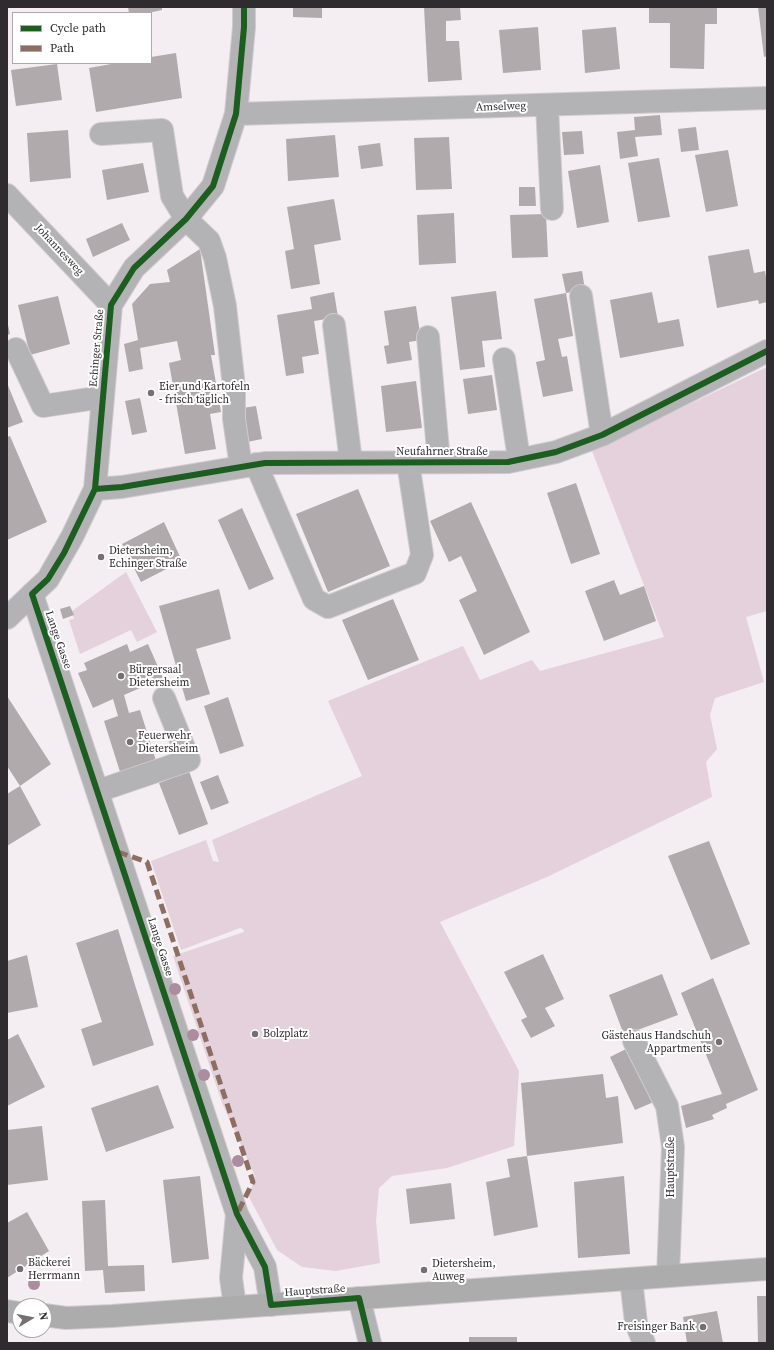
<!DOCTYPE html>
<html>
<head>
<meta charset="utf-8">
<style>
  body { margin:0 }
  #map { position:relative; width:774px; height:1350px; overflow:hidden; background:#f4edf1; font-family:"Source Serif 4",serif }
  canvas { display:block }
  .frame { position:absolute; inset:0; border:8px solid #302b2e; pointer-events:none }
  .legend { position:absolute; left:12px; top:12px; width:140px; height:52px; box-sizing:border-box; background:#fff; border:1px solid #acaaab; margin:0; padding:5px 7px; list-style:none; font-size:12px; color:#302b2e }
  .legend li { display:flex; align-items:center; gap:8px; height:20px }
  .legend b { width:20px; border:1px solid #acaaab }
  .north { position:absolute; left:12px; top:1298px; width:40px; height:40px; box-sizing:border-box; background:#fff; border:1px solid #acaaab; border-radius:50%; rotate:80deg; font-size:11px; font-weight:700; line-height:16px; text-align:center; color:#302b2e }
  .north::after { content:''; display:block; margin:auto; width:14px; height:18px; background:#756f72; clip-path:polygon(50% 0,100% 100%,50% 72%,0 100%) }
</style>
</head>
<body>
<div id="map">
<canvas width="774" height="1350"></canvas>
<div class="frame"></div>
<ul class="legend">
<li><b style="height:5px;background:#1b5e20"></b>Cycle path</li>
<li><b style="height:5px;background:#8d6e63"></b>Path</li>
</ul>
<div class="north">N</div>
</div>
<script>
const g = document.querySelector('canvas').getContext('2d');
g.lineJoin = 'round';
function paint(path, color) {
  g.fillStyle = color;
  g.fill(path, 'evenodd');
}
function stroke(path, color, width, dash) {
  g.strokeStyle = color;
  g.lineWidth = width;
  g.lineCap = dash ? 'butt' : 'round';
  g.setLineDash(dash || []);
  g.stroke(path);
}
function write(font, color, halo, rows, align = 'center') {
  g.font = font + ' "Source Serif 4",serif';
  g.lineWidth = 4;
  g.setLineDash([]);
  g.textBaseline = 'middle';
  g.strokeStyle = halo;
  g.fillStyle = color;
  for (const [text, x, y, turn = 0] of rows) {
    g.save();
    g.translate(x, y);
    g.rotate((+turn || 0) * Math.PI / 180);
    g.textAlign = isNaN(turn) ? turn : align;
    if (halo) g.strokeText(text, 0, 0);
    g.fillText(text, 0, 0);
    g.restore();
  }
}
paint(new Path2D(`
  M767,367V611L746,617L764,682L715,698L710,715L717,749L706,762L712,797L547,877L440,922L519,1071L514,1146L447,1168L392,1176L379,1188L376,1221L380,1263L336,1271L302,1267L277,1250L249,1197L255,1176L222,1103L173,956L244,932L243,929L240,928L181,950L151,861L206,840L213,861L219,862L212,840L362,776L328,701L463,646L480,680L532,660L540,671L664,637L592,451Z
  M126,572L157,632L137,642L131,630L80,654L69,620L74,619L72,611Z`), '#e4d1db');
paint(new Path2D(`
  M128,7H162V10L148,13H129Z
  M293,7H322V18L293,17Z
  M424,7H460L461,20L446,21V41H459L462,80L428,82Z
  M649,7H717V24H705L704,69L670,68V23H649Z
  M758,7H767V56L764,57Z
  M538,27L541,70L503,73L499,30Z
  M616,27L620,69L585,73L582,30Z
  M176,53L182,98L96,112L89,68L117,63H151V57Z
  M57,64L62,100L16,106L11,70Z
  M660,115L662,135L635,137L638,156L620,159L617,132L635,130L634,117Z
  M696,127L699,150L681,152L678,129Z
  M68,130L71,178L30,182L27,133Z
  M582,131L584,154L564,155L562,132Z
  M335,135L339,177L288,181L286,139Z
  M449,137L452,189L416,190L414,138Z
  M380,143L383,166L361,169L358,146Z
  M728,150L738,206L706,212L695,155Z
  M659,158L670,217L638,222L628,163Z
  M143,163L149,192L107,200L102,170Z
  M600,165L609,222L577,228L568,171Z
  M519,187H535L536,206H519Z
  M334,199L341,240L314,245L320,284L291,289L285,251L294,249L287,207Z
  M454,213L456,263L419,265L417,215Z
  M546,214L548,257L512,258L510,215Z
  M122,223L130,240L93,257L86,239Z
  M200,249L215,355H211L221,412L210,414L216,449L185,454L169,363L181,360L177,341L140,348L143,369L129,372L124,344L138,340L132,304L150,284L170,282L167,270Z
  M749,249L754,273L765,271L767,284V302L759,304L758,300L717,308L708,256Z
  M582,271L585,290L566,293L573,336L558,339L562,357L567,356L573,391L543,397L536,362L545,360L534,299L566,293L562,274Z
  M496,291L502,339L482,341L485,367L460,370L451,297Z
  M334,292L338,317L314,321L319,354L302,357L304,373L286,376L277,315L312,309L310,297Z
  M652,292L658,323L679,319L684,346L620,358L610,300Z
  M58,296L70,344L30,355L18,305Z
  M416,306L421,340L409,342L412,360L387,364L384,346L389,345L384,311Z
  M7,320L10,334L7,335Z
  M492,375L497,410L468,414L463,379Z
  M416,381L422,428L386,432L381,386Z
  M7,383L23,422L7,428Z
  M140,398L147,432L132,435L125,401Z
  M256,406L262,439L242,443L236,409Z
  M10,436L47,522L7,540V437Z
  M576,483L600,554L571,564L547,493Z
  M358,489L390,566L328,592L296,514Z
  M471,502L530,632L484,655L459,600L477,591L461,556L449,562L430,521Z
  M242,508L274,579L249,590L218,520Z
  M164,522L182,561L141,582L122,544Z
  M614,580L620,595L644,586L656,621L604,641L585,591Z
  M219,589L231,639L196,649L210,694L186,701L159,606Z
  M393,599L419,660L368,680L342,620Z
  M70,606L74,615L63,619L60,609Z
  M127,644L130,652L148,644L163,678L124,695L129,713L140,710L157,764L121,775L104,721L118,716L113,699L93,708L78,673L87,670L84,663Z
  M7,696L51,764L20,786L7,766Z
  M228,697L244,746L220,754L204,706Z
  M189,771L208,824L179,835L159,783Z
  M218,775L229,803L211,810L200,782Z
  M20,786L41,825L7,846V794Z
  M709,841L750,944L711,960L668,856Z
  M118,929L135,985L154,1045L93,1066L81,1029L102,1022L76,943Z
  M543,954L564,999L545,1008L555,1026L531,1038L521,1020L527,1017L504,972Z
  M27,955L38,1007L7,1013V961Z
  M662,974L678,1015L624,1035L609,995Z
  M713,978L758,1090L726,1104L727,1108L712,1115L714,1119L686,1128L681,1106L722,1094L681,993Z
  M18,1034L45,1087L7,1106V1040Z
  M630,1047L656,1101L635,1110L610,1057Z
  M603,1074L606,1098L618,1096L623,1143L527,1156L521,1083Z
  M158,1085L174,1128L106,1152L91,1108Z
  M42,1126L48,1180L7,1185V1130Z
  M527,1156L538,1227L494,1236L486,1182L510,1177L507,1159Z
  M200,1176L209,1259L172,1263L163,1180Z
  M624,1176L630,1254L578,1258L574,1182Z
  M451,1183L455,1219L410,1224L406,1189Z
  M105,1200L108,1266L144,1265L145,1291L105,1293L103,1270L85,1271L82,1201Z
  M27,1212L49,1251L7,1278V1223Z
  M757,1296H767V1343H758Z
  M717,1311L723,1343H687L683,1317Z
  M469,1337H517V1343H469Z`), '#b0aaad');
const minor = new Path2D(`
  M547,105L552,209
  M236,114L767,98
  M101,134L162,130L172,196L186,219L209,241L215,258L225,306L234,387V419L241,467
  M7,195L111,305
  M581,296L602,435
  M334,325L351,462
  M428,337L439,462
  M16,349L43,406L103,397
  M504,359L519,459
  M256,464L314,599L328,607L415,573L422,555L408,462
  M95,489L122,487L265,463L508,462L556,452L602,435L767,351
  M32,594L237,1214L265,1267L271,1305
  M7,618L48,579L72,537L95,489L111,305L134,268L186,219L213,186L236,114L244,27V7
  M98,791L189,760L164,698
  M634,1041L667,1106L673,1147L668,1276
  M631,1279L636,1323L644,1343
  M359,1298L370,1343
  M235,1307L231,1278L237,1214`);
const major = new Path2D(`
  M7,1311L20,1313
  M44,1315L66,1318L112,1316L767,1269`);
stroke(minor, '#d0cbce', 24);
stroke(major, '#d0cbce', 24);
stroke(minor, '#b3b2b5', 22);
stroke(major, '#adacad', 22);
stroke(new Path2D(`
  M118,852L147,862L253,1182L237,1214`), '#8d6e63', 5, [10, 5]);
stroke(new Path2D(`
  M244,7V27L236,114L213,186L186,219L134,268L111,305L95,489L64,553L48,579L32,594L237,1214L265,1267L271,1305L359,1298L370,1343
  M95,489L122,487L265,463L508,462L556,452L602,435L767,351`), '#1b5e20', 6);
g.fillStyle = '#ac8d9f';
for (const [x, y] of [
  [175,989],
  [193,1035],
  [204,1075],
  [238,1161],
  [34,1284]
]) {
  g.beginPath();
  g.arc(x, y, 6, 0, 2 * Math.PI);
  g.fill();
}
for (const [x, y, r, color] of [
  [151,393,4,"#756f72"],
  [101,557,4,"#756f72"],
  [121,676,4,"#756f72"],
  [130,742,4,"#756f72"],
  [255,1034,4,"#756f72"],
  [719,1042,4,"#756f72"],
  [20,1269,4,"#756f72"],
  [424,1270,4,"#756f72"],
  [703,1327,4,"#756f72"]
]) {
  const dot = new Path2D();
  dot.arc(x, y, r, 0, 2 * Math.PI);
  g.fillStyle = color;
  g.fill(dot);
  stroke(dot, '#fff', 1.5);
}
write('11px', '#302b2e', '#fff', [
  ["Amselweg",501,107,-2],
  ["Johannesweg",59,250,47],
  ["Echinger Straße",97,348,-85],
  ["Neufahrner Straße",442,452],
  ["Lange Gasse",58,640,71],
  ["Lange Gasse",160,947,72],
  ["Hauptstraße",671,1167,-90],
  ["Hauptstraße",315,1291,-4]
]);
write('11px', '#302b2e', '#fff', [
  ["Eier und Kartofeln",159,387],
  ["- frisch täglich",159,400],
  ["Dietersheim,",109,551],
  ["Echinger Straße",109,564],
  ["Bürgersaal",129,670],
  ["Dietersheim",129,683],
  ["Feuerwehr",138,736],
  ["Dietersheim",138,749],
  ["Bolzplatz",263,1034],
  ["Gästehaus Handschuh",711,1036,"right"],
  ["Appartments",711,1049,"right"],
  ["Bäckerei",28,1263],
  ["Herrmann",28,1276],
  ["Dietersheim,",432,1264],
  ["Auweg",432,1277],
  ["Freisinger Bank",695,1327,"right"]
], 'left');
</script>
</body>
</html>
